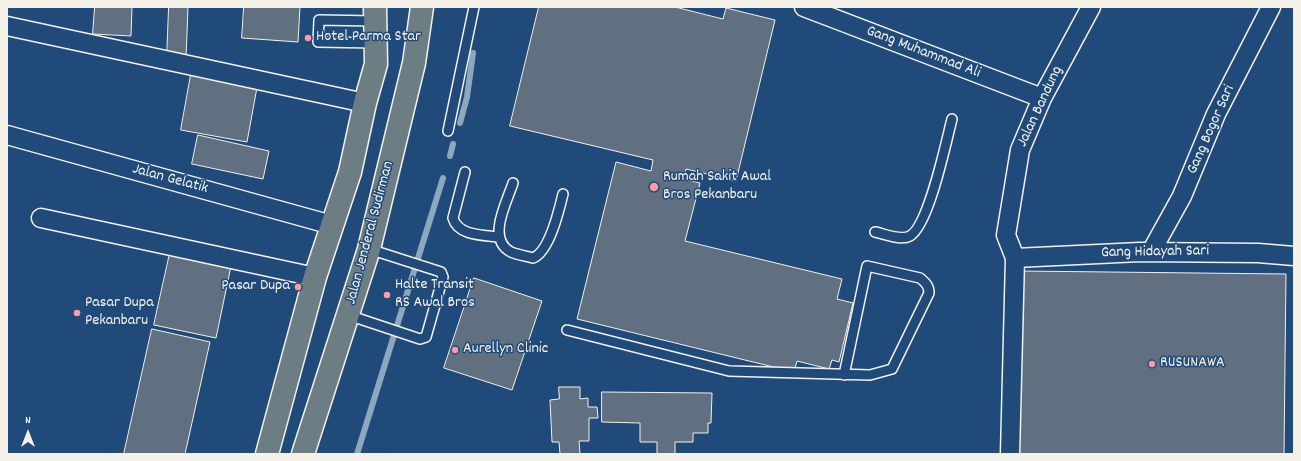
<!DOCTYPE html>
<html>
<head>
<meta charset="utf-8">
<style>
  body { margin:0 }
  #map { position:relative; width:1301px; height:461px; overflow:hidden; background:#1f4a7a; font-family:Dekko,sans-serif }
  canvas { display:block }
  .frame { position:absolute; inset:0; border:8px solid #f4f1e8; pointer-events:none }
  .north { position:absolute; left:8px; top:413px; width:40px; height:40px; -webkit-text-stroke:3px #1f4a7a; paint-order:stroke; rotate:0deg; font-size:11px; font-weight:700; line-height:16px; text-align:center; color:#f4f1e8 }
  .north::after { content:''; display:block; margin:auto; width:14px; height:18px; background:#f4f1e8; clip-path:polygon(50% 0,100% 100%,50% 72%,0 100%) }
</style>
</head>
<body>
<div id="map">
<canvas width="1301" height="461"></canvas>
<div class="frame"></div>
<div class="north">N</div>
</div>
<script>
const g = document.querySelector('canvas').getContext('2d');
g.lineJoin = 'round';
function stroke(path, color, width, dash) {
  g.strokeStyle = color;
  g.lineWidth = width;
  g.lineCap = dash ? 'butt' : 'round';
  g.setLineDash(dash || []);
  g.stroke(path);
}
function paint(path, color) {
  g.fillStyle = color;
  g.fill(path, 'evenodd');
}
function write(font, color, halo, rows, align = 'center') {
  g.font = font + ' Dekko,sans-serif';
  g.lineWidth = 3;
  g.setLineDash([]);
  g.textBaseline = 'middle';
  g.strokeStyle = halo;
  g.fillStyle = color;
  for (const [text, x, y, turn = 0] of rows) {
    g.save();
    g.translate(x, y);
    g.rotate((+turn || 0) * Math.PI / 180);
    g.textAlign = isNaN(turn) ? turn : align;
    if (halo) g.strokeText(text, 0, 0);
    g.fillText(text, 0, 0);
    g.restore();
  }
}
stroke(new Path2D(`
  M460,123L467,97L473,53
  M450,156L453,144
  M357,454L443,178`), '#8ca8bf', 6);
const building = new Path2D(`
  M95,7H132L131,36L93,34Z
  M169,7H188L186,59L167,58Z
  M244,7H300L298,42L242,38Z
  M539,7H675L723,19L726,8L775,20L736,181L686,169L684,179L700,183L685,241L842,279L837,299L853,303L839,362L832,360L829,369L797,361L794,372L577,319L616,162L651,171L653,160L510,126Z
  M192,69L258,82L247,142L181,130Z
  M198,135L269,151L263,179L192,164Z
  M170,253L231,266L216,338L154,325Z
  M1019,271L1286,274L1284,454H1017Z
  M474,278L542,301L512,390L444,368Z
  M152,329L210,342L185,454H124Z
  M559,387H580V399L588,398V407H597L598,418H589V441H579L580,454H560L559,442H552L550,400L559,399Z
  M602,392L712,393L711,423H708V433H693V442H675V454H657V442H640V423L602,422Z`);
paint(building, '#607080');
stroke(building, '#f4f1e8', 1);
const service = new Path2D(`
  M375,21L319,20L318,42L375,43
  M448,131L474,7
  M465,172L453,218C458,236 483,235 499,237
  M513,183C507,202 486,239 511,252C518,255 526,256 533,258C549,252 559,211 563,194
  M875,232C885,234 901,241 910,236C929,225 946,142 952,119
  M348,315L420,339L426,337L443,277L441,272L369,249
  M567,330L729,371L870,375L892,369L929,293C929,286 926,283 920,278L867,266L844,375`);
const minor = new Path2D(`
  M804,7L1042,98
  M7,26L365,103
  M7,135L332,225
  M41,218L315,277
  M1151,252L1182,196L1216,114L1271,7
  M1015,258L1140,252L1258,253L1294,256
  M1010,454L1015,258L1006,235L1020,150L1042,98L1091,7`);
const primary = new Path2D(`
  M267,454L315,277L350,172L365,103L376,64L375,7
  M303,454L369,249L414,63L422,7`);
stroke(service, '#f4f1e8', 12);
stroke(minor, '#f4f1e8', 21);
stroke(primary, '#f4f1e8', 25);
stroke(service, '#1f4a7a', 9);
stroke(minor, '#1f4a7a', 18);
stroke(primary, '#6c7e84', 22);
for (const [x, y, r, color] of [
  [308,38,4,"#ff9aa2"],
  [654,187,5,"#ff9aa2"],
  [298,287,4,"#ff9aa2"],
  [387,295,4,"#ff9aa2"],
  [77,313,4,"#ff9aa2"],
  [455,350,4,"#ff9aa2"],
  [1152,364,4,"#ff9aa2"]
]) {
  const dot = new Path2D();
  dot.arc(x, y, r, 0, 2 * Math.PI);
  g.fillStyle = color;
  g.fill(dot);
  stroke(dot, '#1f4a7a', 1.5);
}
write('16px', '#f4f1e8', '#1f4a7a', [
  ["Hotel Parma Star",316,38],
  ["Rumah Sakit Awal",663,178],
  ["Bros Pekanbaru",663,196],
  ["Halte Transit",395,286],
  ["RS Awal Bros",395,304],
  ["Pasar Dupa",290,287,"right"],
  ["Pasar Dupa",85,304],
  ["Pekanbaru",85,322],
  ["Aurellyn Clinic",463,350],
  ["RUSUNAWA",1160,364]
], 'left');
write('16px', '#f4f1e8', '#1f4a7a', [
  ["Gang Muhammad Ali",923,53,21],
  ["Jalan Bandung",1041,107,-65],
  ["Gang Bogor Sari",1212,130,-66],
  ["Jalan Gelatik",170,180,15],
  ["Jalan Jenderal Sudirman",371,233,-75],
  ["Gang Hidayah Sari",1155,253,-1]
]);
</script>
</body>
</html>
